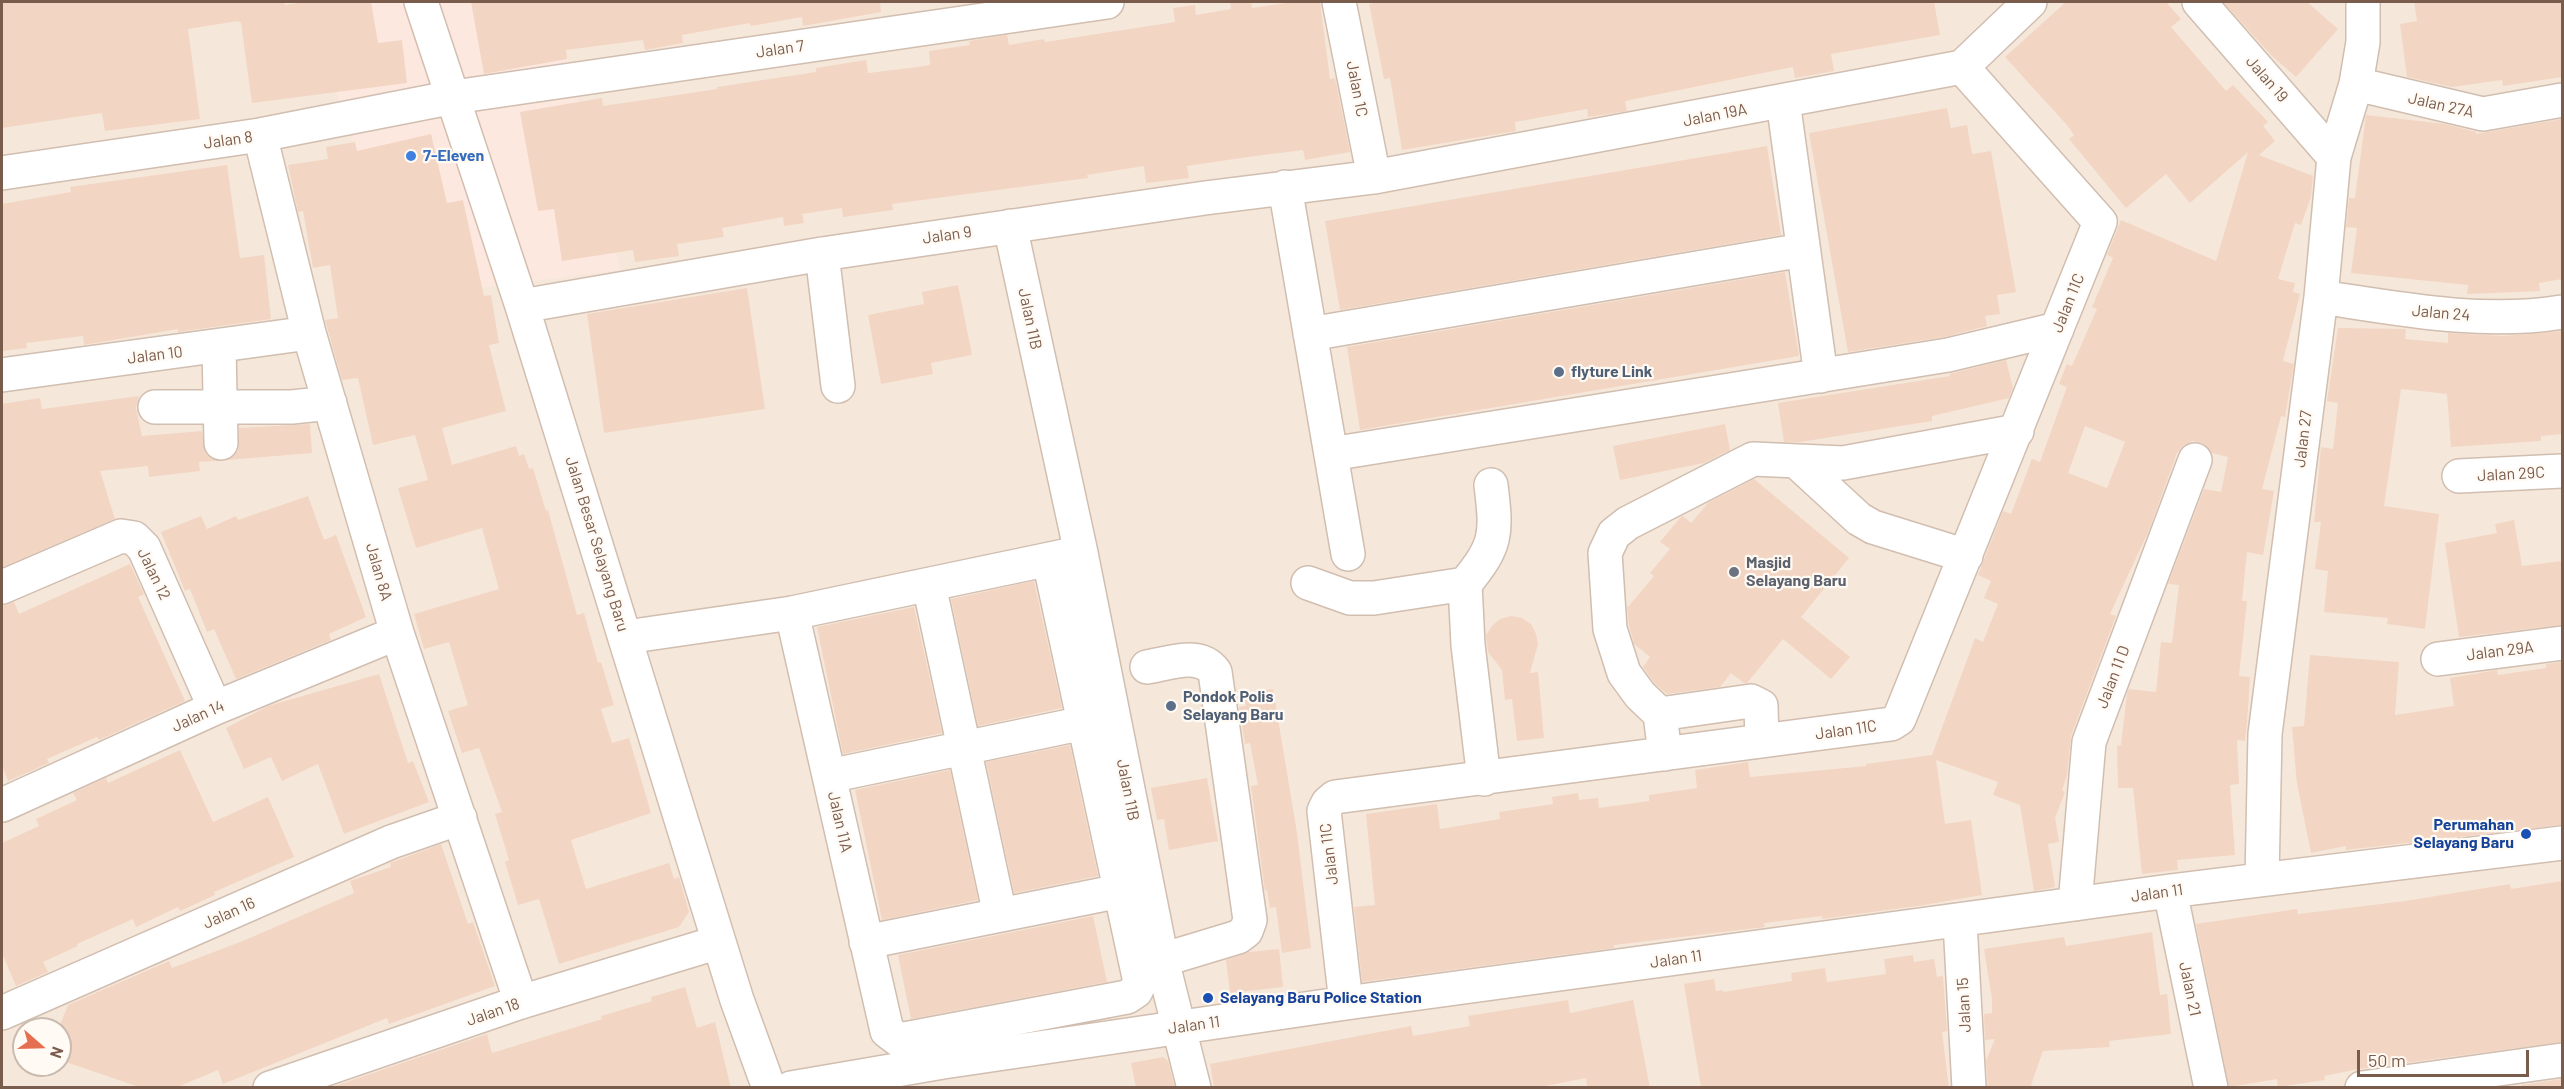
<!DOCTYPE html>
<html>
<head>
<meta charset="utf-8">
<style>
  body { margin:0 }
  #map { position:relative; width:2564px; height:1089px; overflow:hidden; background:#fdf6ec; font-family:Barlow,sans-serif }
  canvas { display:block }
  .frame { position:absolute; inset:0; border:3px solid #7a5c4d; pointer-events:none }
  .north { position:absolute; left:12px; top:1017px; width:60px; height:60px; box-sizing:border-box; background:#fffaf3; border:2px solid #cabbb1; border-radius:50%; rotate:110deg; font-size:16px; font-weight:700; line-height:24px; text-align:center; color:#7a5c4d }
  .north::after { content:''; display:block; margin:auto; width:21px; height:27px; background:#e76f51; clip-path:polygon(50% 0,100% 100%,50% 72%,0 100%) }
  .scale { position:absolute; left:2357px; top:1050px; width:172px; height:27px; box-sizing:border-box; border:3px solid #7a5c4d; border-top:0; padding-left:8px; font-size:18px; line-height:21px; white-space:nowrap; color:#7a5c4d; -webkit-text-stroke:4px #fffaf3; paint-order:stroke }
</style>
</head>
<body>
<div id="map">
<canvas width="2564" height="1089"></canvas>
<div class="frame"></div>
<div class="north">N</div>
<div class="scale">50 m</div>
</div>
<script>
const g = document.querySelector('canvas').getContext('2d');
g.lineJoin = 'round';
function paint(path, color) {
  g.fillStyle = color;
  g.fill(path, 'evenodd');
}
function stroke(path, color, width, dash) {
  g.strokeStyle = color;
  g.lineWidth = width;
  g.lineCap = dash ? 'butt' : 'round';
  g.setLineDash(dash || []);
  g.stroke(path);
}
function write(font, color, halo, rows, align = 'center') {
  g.font = font + ' Barlow,sans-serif';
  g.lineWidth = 4.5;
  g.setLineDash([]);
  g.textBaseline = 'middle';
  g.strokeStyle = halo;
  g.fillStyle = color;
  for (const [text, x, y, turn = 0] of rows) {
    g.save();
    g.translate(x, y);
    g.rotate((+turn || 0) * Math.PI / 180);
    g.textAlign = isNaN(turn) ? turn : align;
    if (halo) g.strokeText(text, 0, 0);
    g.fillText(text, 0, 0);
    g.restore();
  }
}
paint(new Path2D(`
  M2,2H2562V1087L2,1088ZM24,1029H60V1065H24Z`), '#f5e8da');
paint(new Path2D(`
  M309,2H553L620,270L401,298Z`), '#fde8e0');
paint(new Path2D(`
  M2,2H284L285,5L305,2H371L378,43L402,40L407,83L252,103L241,23L238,21L188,29L200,119L105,131L102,113L2,128Z
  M471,2H880L881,12L803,26L802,17L751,26L750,23L682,35L683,43L645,50L643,40L566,50L567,59L484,74Z
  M1230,2H1251L1252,8L1293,2H1320L1330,79L1335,78L1350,152L1305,160L1303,150L1248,157L1187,166L1189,178L1146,183L1144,166L1087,175L1088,178L892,204L893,210L843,217L842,208L802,214L804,223L784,226L783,217L722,228L724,237L677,244L679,256L635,262L633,250L562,261L554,209L538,211L520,112L602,98L603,106L717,89V87L816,72V68L866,60L868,73L918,67L930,65L929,51L970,45L969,41L1007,35L1009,45L1044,39L1045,42L1175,22L1173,8L1195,5L1196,15L1231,9Z
  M1380,2H1934L1940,35L1831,54L1834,71L1795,78L1793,67L1625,101L1627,111L1588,117L1587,109L1515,122L1516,131L1402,150L1390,78L1384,79L1369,4Z
  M2066,2H2166L2181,19L2171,27L2226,91L2233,85L2268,122L2263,126L2275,141L2259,155L2313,176L2311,197L2301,225L2295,223L2278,279L2295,283L2293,292L2300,294L2283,361L2294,364L2285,417L2281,416L2262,489L2274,491L2263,555L2247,552L2242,601H2247L2239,676L2250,677L2247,723L2245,741L2237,740L2239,784L2230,785L2235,855L2177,860L2178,870L2142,874L2133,788H2118L2117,746L2121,745L2127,693L2129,689L2156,692L2161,642L2172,643L2179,585L2168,584L2204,489L2221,492L2228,457L2212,453L2202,443L2193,441L2184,445L2177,453L2149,530L2110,614L2116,616L2071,736L2067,775L2062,790L2065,792L2055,818L2059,842L2048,844L2055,887L2034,891L2020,805L1993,795L1998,782L1936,760L1945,824L1971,820L1982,895L1924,905L1822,919V916L1764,923L1765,927L1614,945V948L1362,982L1354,907L1375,905L1366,814L1437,804L1440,829L1500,819L1499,812L1553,804L1552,797L1578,793L1579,800L1598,798L1599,808L1649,801V795L1697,788L1695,770L1748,762L1750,777L1866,766V764L1932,755L1975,638L1983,642L1998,604L1984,598L1991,581L1978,575L2003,511L2011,514L2032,459L2040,462L2067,387L2059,384L2067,364L2072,366L2097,309L2092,307L2113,258L2107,255L2121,220L2216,261L2248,152L2190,203L2166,174L2126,208L2069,139L2074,135L2067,125L2005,57ZM2085,426L2125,442L2107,488L2068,473Z
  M2223,2H2307L2338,29L2296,77L2271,55Z
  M2414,2H2562V77L2503,86L2502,80L2452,87L2407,77L2400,24L2417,21Z
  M1947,108L1951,128L1967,125L1972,154L1991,151L2016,292L1997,295L2000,314L1985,316L1987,326L1944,337L1848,352L1809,133Z
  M2366,115L2445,124L2476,132V134L2562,119V279L2539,283L2540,291L2467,294L2468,285L2351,273L2357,228L2346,227L2349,198H2355Z
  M431,134L447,203L463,200L484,296L491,295L499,343L489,345L506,411L442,428L452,465L516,446L519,456L524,454L529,469L533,468L546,511L548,510L577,615L584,613L598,663L601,662L614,705L601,709L612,743L629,738L651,813L571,840L586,889L669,863L674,879L679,877L689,912L679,927L559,964L539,899L518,905L505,862L509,860L495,814L502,812L479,748L462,753L448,711L468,705L449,642L424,649L414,614L499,589L482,528L416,548L398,488L428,480L415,435L373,445L358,378L342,380L325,320L338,318L330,265L313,268L303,211L298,212L288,165L328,159L326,147L355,142L357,151Z
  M1767,146L1781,235L1340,310L1325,221Z
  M227,165L240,258L264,255L271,319L178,332V329L84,345L83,336L26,343L27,348L2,351V204L71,192L70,187Z
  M1785,272L1799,356L1360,430L1347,347Z
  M958,285L972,355L931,363L933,374L881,384L868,315L924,304L922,292Z
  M747,288L765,409L604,433L587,314Z
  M2338,328L2406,329L2405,339L2448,343V333L2503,336L2562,331V434L2541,436V441L2451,447L2447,394L2401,389L2384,506L2439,514L2425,629L2387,624L2388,618L2324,612L2328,571L2315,569L2321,522H2314L2321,447L2333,449L2338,403L2327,401Z
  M2006,360L2013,388L2009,398L1932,416V421L1800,442H1784L1778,403L1950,376L1949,374Z
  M139,396L136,408L142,436L202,431L205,452L218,461L199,462L200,471L149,477L148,466L100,471L115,519L2,567V404L40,398L42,409Z
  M310,424L312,453L227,460L238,451L239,428Z
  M1725,424L1730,450L1704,463L1620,480L1613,446Z
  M1754,479L1849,558L1801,617L1850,657L1831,679L1783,639L1747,683H1744L1731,673L1720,687L1667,694L1654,683L1643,667L1650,657L1634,644L1629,625L1627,608L1654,576L1650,573L1670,549L1660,542L1680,518L1683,516L1691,523L1708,503Z
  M308,496L324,540L336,535L366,617L329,634L331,640L236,679L214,629L207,632L190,589L185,591L161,532L201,516L207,529L236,516L238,520Z
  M2514,520L2522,566L2562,561V625L2459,637L2445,543L2497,533L2495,524Z
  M130,564L144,594L138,597L185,701L99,740L97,737L47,759L49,763L8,781L2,765V605L14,602L19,614Z
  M1034,581L1062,708L978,726L951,599Z
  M914,607L942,733L843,754L817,627Z
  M1511,616L1522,618L1531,624L1536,634L1538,644L1530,673L1538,672L1544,738L1517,741L1512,699L1505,700L1502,670L1488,652L1486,635L1492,626L1500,619Z
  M2310,655L2399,662L2395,715L2454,706L2450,678L2497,670L2498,675L2546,668V664L2562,662V825L2346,850V846L2311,853L2297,784L2292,727L2304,726Z
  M379,674L408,763L413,761L429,802L344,834L318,764L282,781L271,757L244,769L226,728L268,706Z
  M1273,689L1297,833L1311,948L1282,953L1276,907L1270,908L1267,890L1265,891L1251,786L1258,785L1250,743L1245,744L1239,707L1246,706L1244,694Z
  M1070,745L1098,876L1014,893L986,762Z
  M180,750L213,822L268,797L294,857L214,892L215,895L180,911L178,907L136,927L133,919L77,944L78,946L43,962L48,972L16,986L2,953V843L39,826L36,819L77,800L73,793L106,778L108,783Z
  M950,770L978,900L882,920L855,790Z
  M1207,778L1218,841L1169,850L1164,819L1157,820L1151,788Z
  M441,844L468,924L473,922L495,986L389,1024L387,1018L223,1084L218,1070L175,1088H142L60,1060V1025L68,1005L169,961L172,968L245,940L354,893L350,881L391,867L390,863Z
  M2562,881V1042L2359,1069L2324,1076L2325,1080L2278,1087L2277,1079L2229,1087L2196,924L2297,909L2298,914L2405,901L2510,884L2511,889Z
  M1093,916L1107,982L911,1019L898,955Z
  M2152,932L2160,995L2167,994L2171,1034L2109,1041L2110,1047L2043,1051L2030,1088H1988L1986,1061L1995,1039L1985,1040L1984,1014L1992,1013V999L1984,949L2064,937L2066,946Z
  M1279,949L1283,987L1230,993L1226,960L1249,952Z
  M1913,955L1914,962L1934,959L1937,977L1943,976L1947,1031L1942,1032L1949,1088H1701L1684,984L1714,979L1716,991L1723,990V992L1792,981L1791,973L1825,968L1827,982L1886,974L1884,959Z
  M685,987L697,1028L715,1022L731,1088H329L487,1034L492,1053L602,1019L601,1016L652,1001L651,997Z
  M1568,1000L1570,1013L1633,1000L1650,1088H1587L1586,1078L1535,1088H1214L1210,1064L1411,1026L1413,1036L1470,1026L1468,1016Z
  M1163,1057L1168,1061L1175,1088H1136L1131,1063Z
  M2562,1079V1088H2522L2521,1085Z`), '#f3d5c3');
const minor = new Path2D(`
  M421,2L522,306L737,1000L769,1088
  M1339,2L1374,177
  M2199,2L2334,157
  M2356,84L2483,114L2562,100
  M1783,101L1821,376
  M260,135L309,333L397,633L521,1002
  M2,173L260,135L454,97L1107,2
  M1285,187L1348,554
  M1010,226L1081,553L1162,960L1194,1088
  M822,254L838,386
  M2321,297C2401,309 2482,325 2562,312
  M522,306L822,254L1205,198L1374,177L1962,67L2030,2
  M1310,334L1803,250
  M219,347L221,443
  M2,375L309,333
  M155,407H292L330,403
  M1331,454L1948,355L2057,329
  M1796,461L1859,519L1873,527L1966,556
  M2459,476L2562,471
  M1308,583L1350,598H1374L1465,584L1468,645L1484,779
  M1465,584C1497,545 1497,535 1491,485
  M929,585L1000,915
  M2,587L121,536L134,538L144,548L215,708
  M792,613L887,1031L899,1040L1127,997L1136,991L1140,982L1049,560
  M626,637L792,613L1069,555
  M2438,659L2562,643
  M1147,667C1170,663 1200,651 1215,672L1250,920L1246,931L1238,937L1162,960
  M1660,714L1751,701L1761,706L1762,741
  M1665,754L1660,714L1640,695L1624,673L1610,629L1605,553L1614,534L1628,523L1753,459L1843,463L2017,431
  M829,776L1084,723
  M2,805L215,708L397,633
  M2262,879L2265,734L2321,297L2334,157L2356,84L2363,42V2
  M2170,891L2211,1088
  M2075,904L2089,742L2195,460
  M1960,922L1969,1088
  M866,942L1120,891
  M1346,1003L1324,811L1328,803L1335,797L1891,724L1899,719L2100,222L1962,67
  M2,1013L391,842L460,818
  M270,1088L521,1002L719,942
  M791,1088L943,1062L1346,1003L2170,891L2562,843
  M2362,1088L2562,1060`);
stroke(minor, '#d1beb0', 36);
stroke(minor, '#fff', 33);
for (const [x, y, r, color] of [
  [411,156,6,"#3f7fe0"],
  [1559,372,6,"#5c6f8a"],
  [1734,572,6,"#6b7280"],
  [1171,706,6,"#5c6f8a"],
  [2526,834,6,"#1a4fb4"],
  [1208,998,6,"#1a4fb4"]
]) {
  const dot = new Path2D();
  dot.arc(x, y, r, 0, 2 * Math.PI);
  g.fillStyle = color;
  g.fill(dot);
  stroke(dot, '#fffaf3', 2);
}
write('16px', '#7a5c4d', '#fffaf3', [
  ["Jalan 7",780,49,-8],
  ["Jalan 19",2267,79,49],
  ["Jalan 1C",1357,89,79],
  ["Jalan 27A",2441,105,13],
  ["Jalan 19A",1715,115,-11],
  ["Jalan 8",228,140,-8],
  ["Jalan 9",947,235,-8],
  ["Jalan 11C",2068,303,-68],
  ["Jalan 24",2441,313,5],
  ["Jalan 11B",1030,319,78],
  ["Jalan 10",155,355,-7],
  ["Jalan 27",2303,439,-83],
  ["Jalan 29C",2511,474,-3],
  ["Jalan Besar Selayang Baru",597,544,73],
  ["Jalan 8A",379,572,74],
  ["Jalan 12",154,574,64],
  ["Jalan 29A",2500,651,-7],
  ["Jalan 11 D",2113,677,-69],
  ["Jalan 14",198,716,-24],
  ["Jalan 11C",1846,730,-8],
  ["Jalan 11B",1128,790,79],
  ["Jalan 11A",840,822,77],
  ["Jalan 11C",1329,854,-97],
  ["Jalan 11",2157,893,-8],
  ["Jalan 16",229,913,-24],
  ["Jalan 11",1676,959,-8],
  ["Jalan 21",2190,989,78],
  ["Jalan 15",1964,1005,-93],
  ["Jalan 18",493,1012,-19],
  ["Jalan 11",1194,1025,-8]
]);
write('bold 16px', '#366cbe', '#fffaf3', [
  ["7-Eleven",423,156]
], 'left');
write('bold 16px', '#4e5e75', '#fffaf3', [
  ["flyture Link",1571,372],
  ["Pondok Polis",1183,697],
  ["Selayang Baru",1183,715]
], 'left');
write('bold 16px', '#5b616d', '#fffaf3', [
  ["Masjid",1746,563],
  ["Selayang Baru",1746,581]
], 'left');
write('bold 16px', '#164399', '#fffaf3', [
  ["Perumahan",2514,825],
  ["Selayang Baru",2514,843],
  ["Selayang Baru Police Station",1220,998,"left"]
], 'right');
</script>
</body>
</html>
